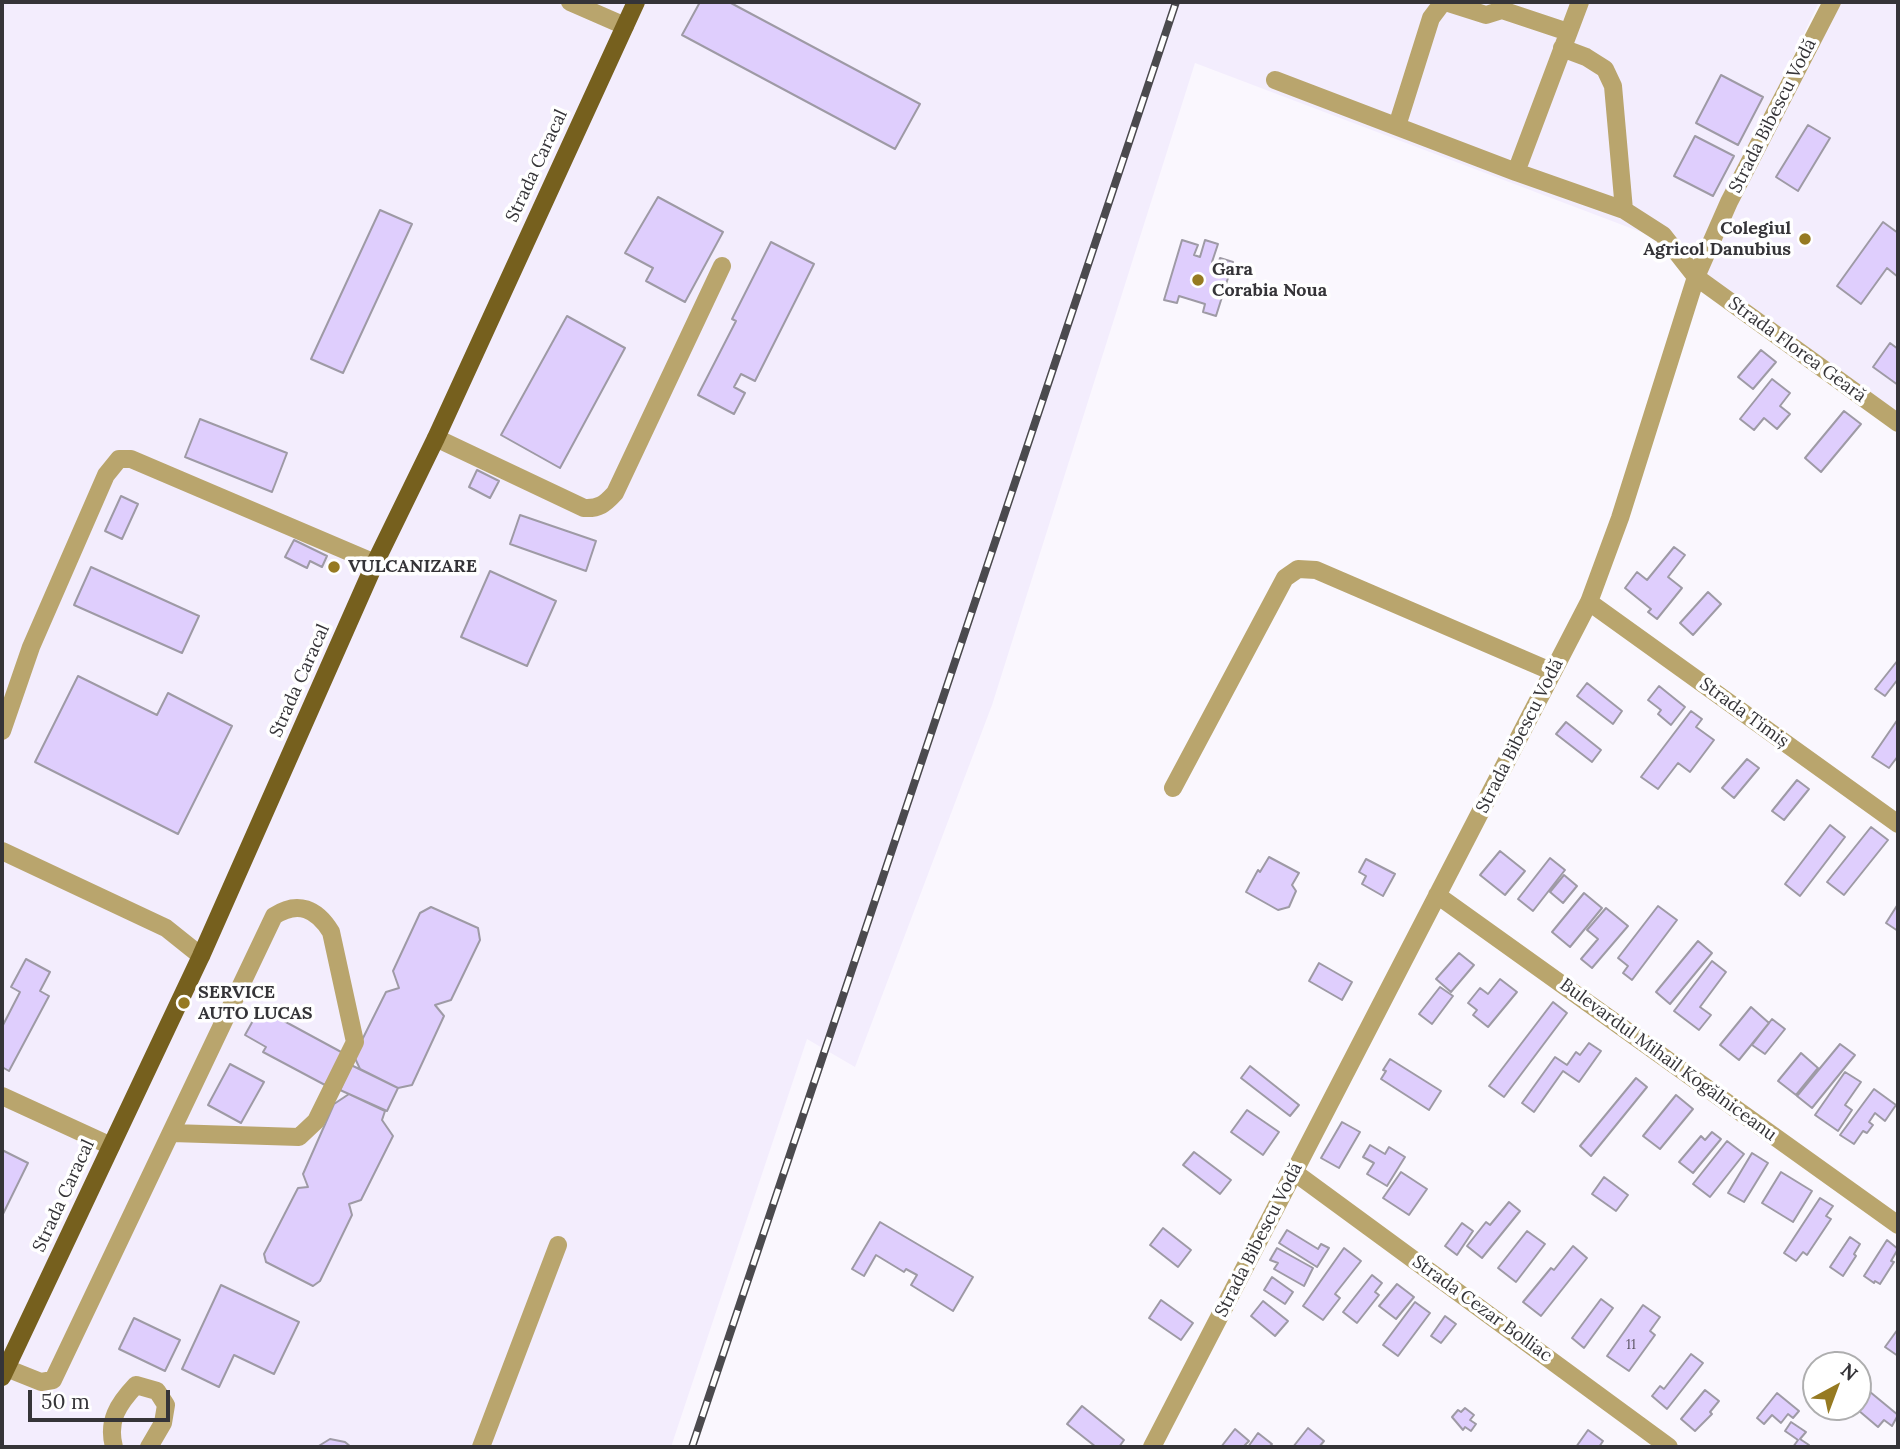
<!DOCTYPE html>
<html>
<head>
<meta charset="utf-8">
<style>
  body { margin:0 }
  #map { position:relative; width:1900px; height:1449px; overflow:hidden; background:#faf7fe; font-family:Lora,serif }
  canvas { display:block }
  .frame { position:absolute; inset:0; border:4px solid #353438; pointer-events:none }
  .north { position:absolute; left:1802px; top:1351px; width:70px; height:70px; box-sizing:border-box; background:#fff; border:2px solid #aeaeaf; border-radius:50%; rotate:41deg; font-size:19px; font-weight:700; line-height:28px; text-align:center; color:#353438 }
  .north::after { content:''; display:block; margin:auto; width:24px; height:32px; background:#967a22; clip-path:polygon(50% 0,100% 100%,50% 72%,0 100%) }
  .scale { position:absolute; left:28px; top:1390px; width:142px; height:32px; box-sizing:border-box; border:4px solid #353438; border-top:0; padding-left:9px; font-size:21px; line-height:24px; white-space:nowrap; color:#353438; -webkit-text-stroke:5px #fff; paint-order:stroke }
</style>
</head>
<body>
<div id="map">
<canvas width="1900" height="1449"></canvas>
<div class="frame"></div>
<div class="north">N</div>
<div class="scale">50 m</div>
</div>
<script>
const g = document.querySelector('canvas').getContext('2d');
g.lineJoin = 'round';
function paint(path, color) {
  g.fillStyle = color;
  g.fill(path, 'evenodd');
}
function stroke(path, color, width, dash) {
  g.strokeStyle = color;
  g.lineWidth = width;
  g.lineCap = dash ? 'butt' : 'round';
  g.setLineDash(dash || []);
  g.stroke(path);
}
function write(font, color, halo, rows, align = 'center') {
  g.font = font + ' Lora,serif';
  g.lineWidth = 7;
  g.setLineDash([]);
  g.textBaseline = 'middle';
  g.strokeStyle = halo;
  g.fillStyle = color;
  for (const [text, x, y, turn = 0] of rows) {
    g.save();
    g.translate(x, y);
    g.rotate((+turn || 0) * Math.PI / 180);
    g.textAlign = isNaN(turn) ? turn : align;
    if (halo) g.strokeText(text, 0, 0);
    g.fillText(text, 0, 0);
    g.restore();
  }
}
paint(new Path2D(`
  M2,2H1819L1699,254L1195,63L992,705L855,1067L807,1039L671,1447H2Z
  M1832,2H1898V423L1696,277Z`), '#f3edfd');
const building = new Path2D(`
  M700,2H729L920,104L895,149L682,35Z
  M1721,75L1763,97L1738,145L1696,123Z
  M1808,125L1830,138L1798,191L1776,177Z
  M1695,136L1734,156L1713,196L1674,176Z
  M658,197L723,232L685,302L646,281L653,268L625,253Z
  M380,210L412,224L343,373L311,359Z
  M1883,222L1898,233V277L1887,268L1861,304L1837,286Z
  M1182,240L1198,245L1194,255L1200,257L1205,240L1218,244L1212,262L1218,264L1220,258L1233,262L1216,316L1203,312L1205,304L1179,296L1177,303L1164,300Z
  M771,242L814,264L755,381L741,374L734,387L745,393L734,414L698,395L736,321L732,319Z
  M567,316L625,348L560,468L501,435Z
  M1890,343L1898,349V385L1873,367Z
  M1761,350L1776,362L1753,389L1738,377Z
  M1772,379L1790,393L1780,406L1790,414L1777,429L1764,418L1754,430L1740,419Z
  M1844,411L1861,424L1821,472L1805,458Z
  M200,419L287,453L272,492L185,457Z
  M477,470L499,481L490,498L469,487Z
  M121,496L138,504L122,539L105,531Z
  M520,515L596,541L586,571L510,544Z
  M294,540L327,556L322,567L310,561L307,568L285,557Z
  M1674,547L1685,555L1668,577L1682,588L1657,619L1648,612L1651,609L1625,588L1637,572L1647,580Z
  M91,567L199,616L182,653L74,605Z
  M490,571L556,601L527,666L461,637Z
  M1708,592L1721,604L1693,635L1680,623Z
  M1898,660V679L1885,696L1875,689Z
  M78,676L157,715L168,693L232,726L178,834L35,762Z
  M1587,683L1622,711L1613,724L1577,696Z
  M1659,686L1685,707L1671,725L1658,714L1661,710L1648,700Z
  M1691,711L1702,719L1696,727L1714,740L1690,772L1678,763L1658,789L1641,777Z
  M1898,719V756L1889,768L1872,757Z
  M1566,722L1601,750L1592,762L1556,734Z
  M1747,759L1759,768L1734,798L1722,788Z
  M1797,780L1809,789L1784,820L1772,811Z
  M1830,825L1845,837L1800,896L1785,884Z
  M1871,827L1888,840L1844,895L1827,882Z
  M1500,851L1525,871L1505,895L1480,875Z
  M1269,857L1299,873L1292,885L1296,891L1289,907L1278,910L1246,892L1258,870L1260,872Z
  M1550,858L1565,870L1533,911L1518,899Z
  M1366,859L1395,874L1383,896L1362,884L1366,876L1359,872Z
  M1564,875L1577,886L1563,903L1550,892Z
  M1584,893L1602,908L1570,947L1552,932Z
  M1898,904V931L1886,923Z
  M1658,906L1677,920L1632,980L1623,973L1628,966L1618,958Z
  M431,907L478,928L480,940L451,1000L435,1005L444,1016L412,1085L398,1088L360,1069L354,1056L386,992L399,988L393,971L420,913Z
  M1606,908L1628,926L1592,968L1581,959L1598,939L1587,930Z
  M1698,941L1712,953L1670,1004L1656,992Z
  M1459,953L1474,965L1451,992L1436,979Z
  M26,959L50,972L40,991L49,996L9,1071L2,1067V1027L20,992L11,987Z
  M1712,961L1726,972L1700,1007L1711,1015L1699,1030L1674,1011Z
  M1319,963L1352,982L1342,1000L1309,981Z
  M1500,979L1517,992L1488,1027L1473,1015L1477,1010L1468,1003L1480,988L1488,994Z
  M1440,987L1453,996L1432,1024L1419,1014Z
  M1553,1002L1567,1013L1504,1097L1489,1086Z
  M1751,1007L1769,1023L1739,1060L1720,1045Z
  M260,1008L343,1053L325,1085L263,1052L266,1047L245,1035Z
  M1772,1019L1785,1029L1765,1054L1752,1045Z
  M1589,1043L1601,1051L1579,1082L1563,1071L1534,1112L1522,1103L1555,1057L1567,1065L1576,1052L1580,1055Z
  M1840,1044L1855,1055L1812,1108L1797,1096Z
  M1801,1053L1818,1068L1796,1095L1778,1081Z
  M1390,1059L1441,1091L1429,1110L1381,1079L1386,1071L1383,1070Z
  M230,1064L264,1082L241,1123L208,1105Z
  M351,1065L398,1088L387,1111L340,1090Z
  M1250,1066L1299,1105L1290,1116L1241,1078Z
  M1845,1072L1861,1082L1845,1105L1852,1110L1838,1131L1815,1115Z
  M1636,1078L1647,1087L1591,1156L1580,1146Z
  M1874,1089L1896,1105L1885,1121L1875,1113L1869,1122L1873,1125L1867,1133L1863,1131L1854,1144L1840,1135Z
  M349,1094L385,1111L382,1120L393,1136L361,1200L349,1204L352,1215L320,1281L313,1286L266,1262L264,1254L298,1188L308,1187L303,1174L334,1104Z
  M1676,1095L1693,1109L1660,1149L1643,1136Z
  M1247,1110L1279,1132L1263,1155L1231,1132Z
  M1342,1122L1360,1132L1339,1168L1321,1158Z
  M1712,1132L1721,1139L1693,1173L1679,1162L1701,1136L1705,1140Z
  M1727,1141L1744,1154L1710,1197L1693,1184Z
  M1370,1145L1385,1154L1389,1147L1405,1157L1387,1186L1367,1174L1374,1163L1363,1157Z
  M2,1150L28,1163L2,1216Z
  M1194,1152L1231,1180L1220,1194L1183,1165Z
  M1752,1153L1768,1163L1744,1202L1728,1193Z
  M1401,1172L1427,1189L1409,1215L1383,1198Z
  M1781,1172L1812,1191L1793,1222L1762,1203Z
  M1604,1177L1628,1195L1616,1211L1592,1194Z
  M1820,1198L1833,1206L1826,1216L1831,1219L1807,1255L1803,1252L1796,1261L1784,1253Z
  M1509,1202L1520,1211L1482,1258L1467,1246L1486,1222L1490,1225Z
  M880,1222L973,1277L953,1311L911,1285L917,1275L906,1269L904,1272L876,1255L864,1276L852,1269Z
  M1462,1223L1473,1231L1457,1255L1445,1246Z
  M1163,1228L1191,1250L1178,1267L1150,1245Z
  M1287,1230L1318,1249L1321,1244L1329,1248L1317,1267L1279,1243Z
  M1527,1231L1545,1244L1516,1282L1498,1268Z
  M1850,1237L1860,1244L1854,1254L1856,1256L1843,1276L1830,1267Z
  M1887,1240L1898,1249L1891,1261L1894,1262L1880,1284L1875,1281L1874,1283L1864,1276Z
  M1573,1246L1587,1258L1541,1316L1523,1302L1551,1268L1554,1270Z
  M1277,1248L1313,1268L1304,1286L1274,1269L1278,1263L1270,1260Z
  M1344,1248L1361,1261L1335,1294L1340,1298L1323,1320L1303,1306Z
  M1372,1275L1382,1283L1375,1292L1379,1295L1357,1323L1343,1312Z
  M1272,1277L1293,1292L1285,1304L1264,1290Z
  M1397,1284L1414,1297L1396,1319L1379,1306Z
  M221,1285L299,1322L274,1374L234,1355L219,1387L182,1369Z
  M1601,1299L1613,1308L1584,1348L1572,1338Z
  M1161,1300L1193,1323L1181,1340L1149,1318Z
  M1263,1301L1288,1321L1275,1336L1251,1316Z
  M1415,1302L1430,1313L1398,1356L1383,1345Z
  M1643,1305L1660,1317L1650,1331L1655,1335L1629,1371L1607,1356Z
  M1445,1316L1456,1324L1441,1343L1431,1336Z
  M134,1318L180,1340L165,1371L119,1349Z
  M1898,1329V1356L1885,1347Z
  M1691,1354L1703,1363L1667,1409L1652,1396L1660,1386L1664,1389Z
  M1858,1382L1898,1415L1892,1426L1884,1420L1878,1427L1858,1410L1862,1405L1858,1402Z
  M1705,1390L1719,1401L1710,1412L1712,1414L1695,1431L1681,1419Z
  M1777,1393L1799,1411L1793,1418L1788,1414L1781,1423L1772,1415L1764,1424L1757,1418Z
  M1082,1406L1124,1440L1119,1447H1096L1067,1424Z
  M1465,1408L1474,1415L1470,1420L1476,1424L1471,1431L1465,1427L1463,1430L1452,1417L1458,1410L1461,1412Z
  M1791,1422L1806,1432L1800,1439L1809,1445L1807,1447H1793L1798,1440L1785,1431Z
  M1308,1428L1324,1441L1319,1447H1293Z
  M1235,1429L1249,1441L1243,1447H1221Z
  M1588,1430L1603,1441L1599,1447H1576Z
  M1258,1433L1272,1444L1269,1447H1248Z
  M330,1439L345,1442L351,1447H317Z`);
paint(building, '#dfcefd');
stroke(building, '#9e9aa5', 2);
stroke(new Path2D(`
  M570,2L625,26
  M1445,2L1486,15L1502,10L1568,32
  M1562,48L1586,57L1605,69L1613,86L1624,210
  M1275,80L1516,172L1624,210L1663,235L1696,277L1898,423
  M1397,126L1431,18L1443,2
  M1516,172L1580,2
  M436,438L584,508C599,509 605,504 615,493L722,266
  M1589,602L1898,824
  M2,731L31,647L106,475L119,459H131L375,563
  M1173,788L1285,578L1298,569L1316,570L1553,672
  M2,851L166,928L201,956
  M1437,895L1898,1225
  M2,1096L111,1146
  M1294,1172L1669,1447
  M6,1368L41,1382L53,1380L274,916C298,900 317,909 331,932L355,1042L316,1121L299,1137L172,1133
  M114,1447C107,1421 118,1404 136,1385L157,1391L166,1405L163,1423L149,1447
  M481,1447L558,1245
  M1152,1447L1589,602L1620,518L1696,277L1729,202L1832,2`), '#b9a56d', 18);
stroke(new Path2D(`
  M2,1377L201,956L375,563L436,438L636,2`), '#76601e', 18);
const rail = new Path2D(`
  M692,1447L1176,2`);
stroke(rail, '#4b4a4e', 8);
stroke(rail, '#fff', 5, [16]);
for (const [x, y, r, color] of [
  [1805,239,7,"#967a22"],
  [1198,280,7,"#967a22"],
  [334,567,7,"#967a22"],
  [184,1003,7,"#967a22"]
]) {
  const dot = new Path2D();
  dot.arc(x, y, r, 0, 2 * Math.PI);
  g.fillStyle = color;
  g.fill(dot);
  stroke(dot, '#fff', 2.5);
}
write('14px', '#605a69', null, [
  ["11",1631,1345]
]);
write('18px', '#353438', '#fff', [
  ["Strada Bibescu Vodă",1773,116,-63],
  ["Strada Caracal",537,166,-65],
  ["Strada Florea Geară",1797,350,36],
  ["Strada Caracal",300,681,-66],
  ["Strada Timiș",1744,713,36],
  ["Strada Bibescu Vodă",1520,736,-63],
  ["Bulevardul Mihail Kogălniceanu",1668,1060,36],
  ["Strada Caracal",64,1196,-65],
  ["Strada Bibescu Vodă",1259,1240,-63],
  ["Strada Cezar Bolliac",1482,1309,36]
]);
write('bold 18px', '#353438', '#fff', [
  ["Colegiul",1791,229,"right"],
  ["Agricol Danubius",1791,250,"right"],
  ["Gara",1212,270],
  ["Corabia Noua",1212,291],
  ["VULCANIZARE",348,567],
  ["SERVICE",198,993],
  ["AUTO LUCAS",198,1014]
], 'left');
</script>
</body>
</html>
